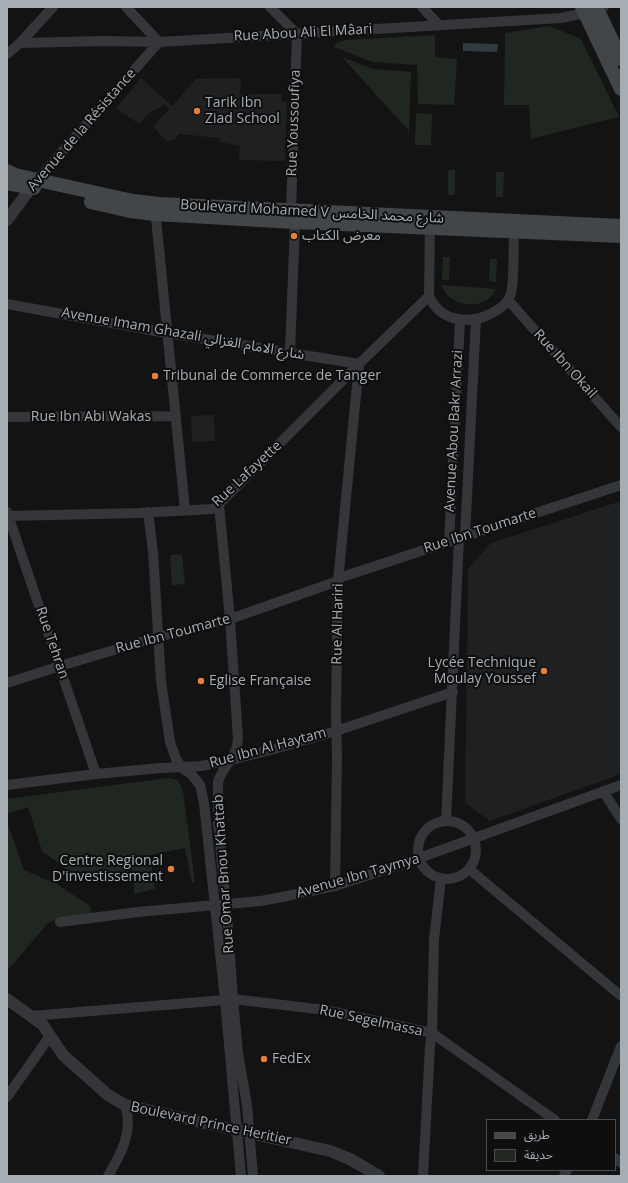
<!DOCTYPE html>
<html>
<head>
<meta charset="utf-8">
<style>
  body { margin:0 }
  #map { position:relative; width:628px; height:1183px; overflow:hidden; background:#131314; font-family:"Open Sans","Noto Sans Arabic",sans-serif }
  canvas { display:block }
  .frame { position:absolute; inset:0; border:8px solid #a6aeb4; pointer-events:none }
  .legend { position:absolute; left:486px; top:1119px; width:130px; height:52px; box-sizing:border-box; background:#0e0e0f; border:1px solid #4b4e51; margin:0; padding:5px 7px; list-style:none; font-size:12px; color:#a6aeb4 }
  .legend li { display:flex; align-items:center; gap:8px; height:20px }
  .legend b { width:20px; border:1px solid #4b4e51 }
</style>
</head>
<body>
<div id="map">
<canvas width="628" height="1183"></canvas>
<div class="frame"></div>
<ul class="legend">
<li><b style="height:5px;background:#424649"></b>طريق</li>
<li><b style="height:11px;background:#202720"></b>حديقة</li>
</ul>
</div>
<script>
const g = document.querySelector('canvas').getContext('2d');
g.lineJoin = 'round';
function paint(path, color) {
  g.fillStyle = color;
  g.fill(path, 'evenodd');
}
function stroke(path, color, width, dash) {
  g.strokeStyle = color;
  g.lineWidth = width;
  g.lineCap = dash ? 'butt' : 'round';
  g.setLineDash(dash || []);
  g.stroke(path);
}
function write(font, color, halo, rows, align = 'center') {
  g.font = font + ' "Open Sans","Noto Sans Arabic",sans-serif';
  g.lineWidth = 4;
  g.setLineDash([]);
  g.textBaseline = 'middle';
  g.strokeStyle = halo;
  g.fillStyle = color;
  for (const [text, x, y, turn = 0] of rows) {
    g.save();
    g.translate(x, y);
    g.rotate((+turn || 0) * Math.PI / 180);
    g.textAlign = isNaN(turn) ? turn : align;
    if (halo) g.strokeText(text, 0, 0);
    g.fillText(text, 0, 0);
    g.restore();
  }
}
paint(new Path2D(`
  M141,78L172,106L196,79L241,78L240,94H282V102H287L285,161L239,160L240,146L220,142V138L179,134L174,140L166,141L153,126L169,109L165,104L149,113L139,124L116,108Z
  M214,415L215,441L192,442L191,416Z
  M621,501V774L490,821L465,803L468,569L491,543Z`), '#1f2021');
paint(new Path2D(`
  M550,26L581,39L619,117L531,139L529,105H504L505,33Z
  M435,35V57L457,59L454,105L418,104L417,65L372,62L334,47L338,42L347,40Z
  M342,57L373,69L411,72L409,131Z
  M416,113L432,114L431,145H415Z
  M448,170H455V195H448Z
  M496,172H504L503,197H496Z
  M443,257H450L449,280H442Z
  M490,259H497L496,282L489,281Z
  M442,285L496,289C487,312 448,308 442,285Z
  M182,554L185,584L172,585L170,555Z
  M168,778L178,780L183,791L195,882L192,883L185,848L150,855L155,889L134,894V880H81L42,851L28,807L7,814V799Z
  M7,821L24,870L57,884L90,906L92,916L61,918L48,923L7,971Z`), '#202720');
paint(new Path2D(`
  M463,43L498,44L497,52L463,51Z`), '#2f3c3e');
stroke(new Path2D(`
  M126,7L159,42
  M270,7L297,34L291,211
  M422,7L439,25
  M20,43L104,41L159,42L561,18L585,13L604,7
  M7,54L20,43L53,7
  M37,180L159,42
  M155,208L185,510
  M430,221L429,296C440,322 470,325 492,313C500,309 507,304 510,296C515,285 513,246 514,232
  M508,300L621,427
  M7,304L167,333L359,364
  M290,353L295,222
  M7,417L176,416
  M219,505L230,619L238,739C237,758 223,765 218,782V823L228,926L233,999L238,1053L247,1105L253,1176
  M7,512L96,774
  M148,512L153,552L161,681L170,742L176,759L182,768L191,774L200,785L204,803L225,1000L241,1176
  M7,516L140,513L212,509L215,508L359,364L429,296
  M465,536L476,319
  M449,542L460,320
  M339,578L621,485
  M7,683L60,666L158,637L230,619L338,581
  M7,785L96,774L161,768L201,766L231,760L278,748L336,731L453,692
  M603,791L621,819
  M418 850a29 29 0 1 1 58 0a29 29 0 1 1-58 0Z
  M446,821L459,538
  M469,869L621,996
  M335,886L337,757L336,713L338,581L359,364
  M60,922L138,912L261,901L282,897L335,886L400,865L621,785
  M233,999L325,1010L432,1033L555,1120
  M31,1016L225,1000
  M7,1097L50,1036
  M592,1120L621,1046
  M615,1158L621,1163
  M108,1176C121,1154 134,1131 125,1105
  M423,1176L430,1046L432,1033L434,940L441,878
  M564,1176L567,1170`), '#343639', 10);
stroke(new Path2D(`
  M7,220L36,181
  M7,999L43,1025L63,1055L108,1095L125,1105L330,1151L350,1159L379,1176`), '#343639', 12);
stroke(new Path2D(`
  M582,7L621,89
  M596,7L621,59
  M7,171L15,175L133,201L159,204L621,226
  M7,183L34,188
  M91,202L130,211L155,214L295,222L621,236`), '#424649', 14);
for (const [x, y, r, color] of [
  [197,111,4,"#e3803c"],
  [294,236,4,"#e3803c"],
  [155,376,4,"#e3803c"],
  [544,671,4,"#e3803c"],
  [201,681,4,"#e3803c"],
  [171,869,4,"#e3803c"],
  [264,1059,4,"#e3803c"]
]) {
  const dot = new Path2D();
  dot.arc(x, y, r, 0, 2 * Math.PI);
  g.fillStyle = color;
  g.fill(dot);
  stroke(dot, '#0e0e0f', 1.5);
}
write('14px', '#a6aeb4', '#0e0e0f', [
  ["Rue Abou Ali El Mâari",303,33,-3],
  ["Rue Youssoufiya",294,123,-88],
  ["Avenue de la Résistance",82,130,-49],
  ["Boulevard Mohamed V شارع محمد الخامس",312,212,3],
  ["Avenue Imam Ghazali شارع الامام الغزالي",183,334,10],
  ["Rue Ibn Okail",565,364,48],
  ["Rue Ibn Abi Wakas",91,417],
  ["Avenue Abou Bakr Arrazi",454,431,-87],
  ["Rue Lafayette",247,474,-43],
  ["Rue Ibn Toumarte",480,531,-18],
  ["Rue Al Hariri",338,624,-89],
  ["Rue Ibn Toumarte",173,634,-15],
  ["Rue Tehran",52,643,71],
  ["Rue Ibn Al Haytam",268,748,-15],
  ["Rue Omar Bnou Khattab",224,874,-94],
  ["Avenue Ibn Taymya",358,876,-16],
  ["Rue Segelmassa",371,1021,12],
  ["Boulevard Prince Heritier",211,1124,12]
]);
write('14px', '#a6aeb4', '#0e0e0f', [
  ["Tarik Ibn",205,103],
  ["Ziad School",205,119],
  ["معرض الكتاب",302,236],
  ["Tribunal de Commerce de Tanger",163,376],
  ["Lycée Technique",536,663,"right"],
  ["Moulay Youssef",536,679,"right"],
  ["Eglise Française",209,681],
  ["Centre Regional",163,861,"right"],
  ["D'investissement",163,877,"right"],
  ["FedEx",272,1059]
], 'left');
</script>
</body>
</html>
